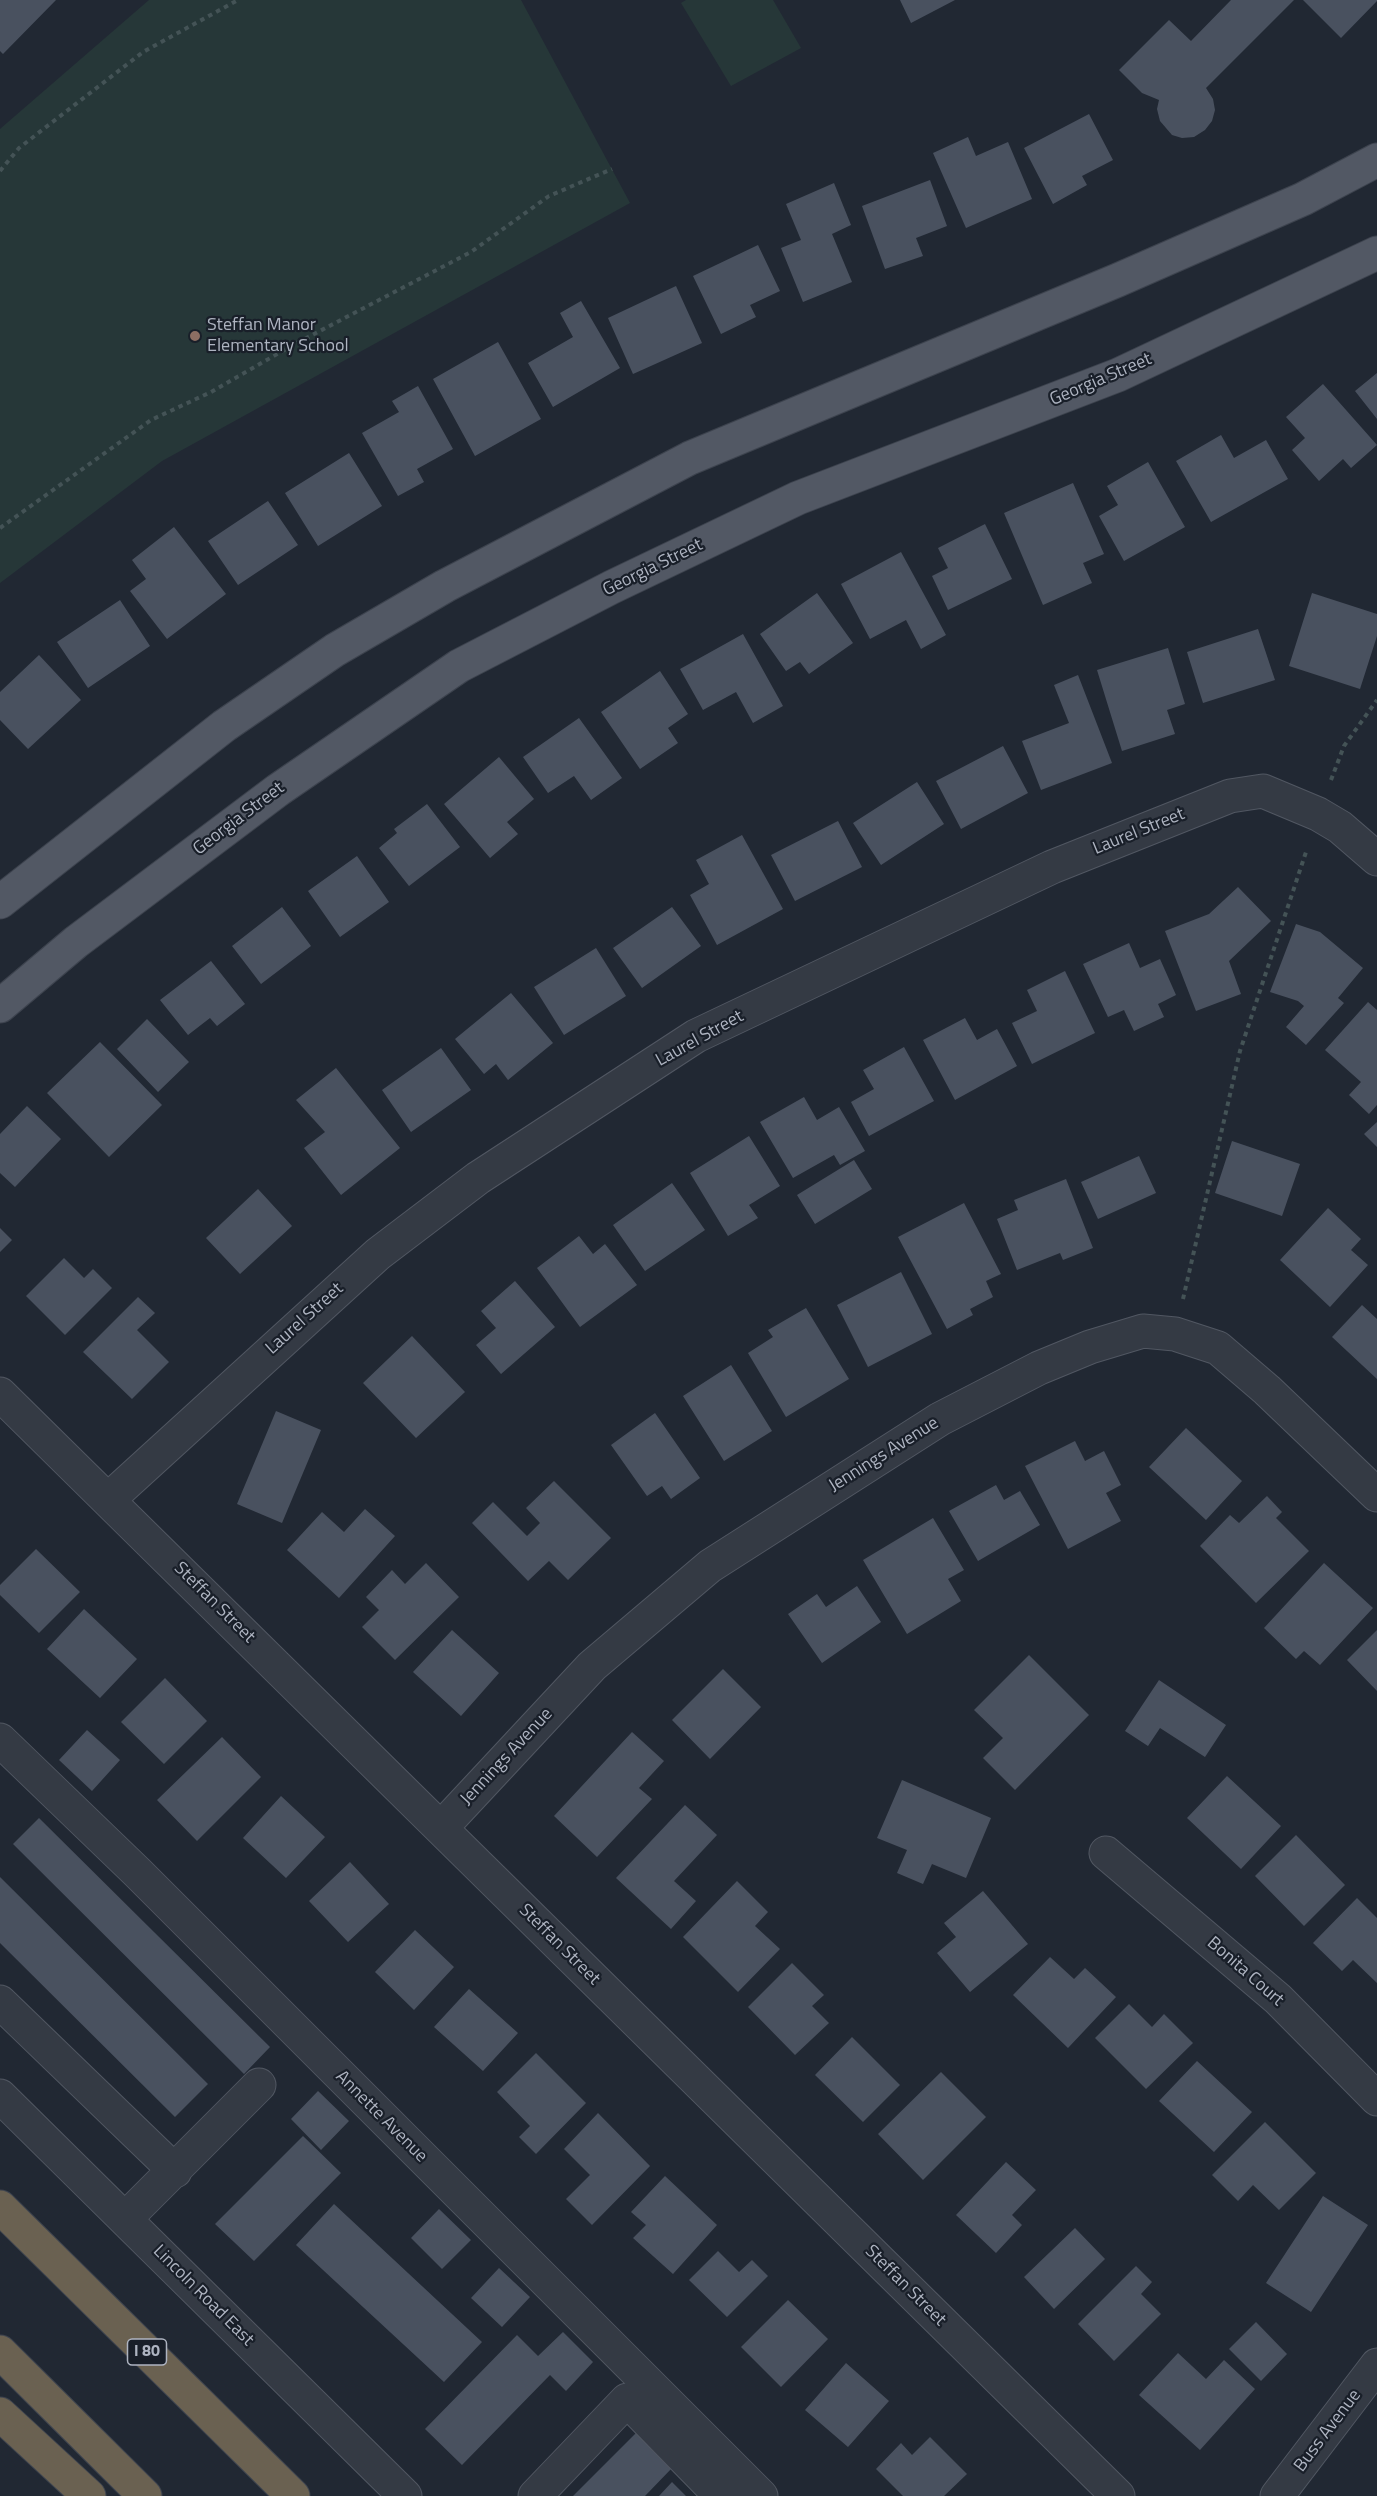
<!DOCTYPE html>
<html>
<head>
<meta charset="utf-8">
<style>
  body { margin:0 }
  canvas { display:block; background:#212833 }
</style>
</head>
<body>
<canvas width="1377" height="2496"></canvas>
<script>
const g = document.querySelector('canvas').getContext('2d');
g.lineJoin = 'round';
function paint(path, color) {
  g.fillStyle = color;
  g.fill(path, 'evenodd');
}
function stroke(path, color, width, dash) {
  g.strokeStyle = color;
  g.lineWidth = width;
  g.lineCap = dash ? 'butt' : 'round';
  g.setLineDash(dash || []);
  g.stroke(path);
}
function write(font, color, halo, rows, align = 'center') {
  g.font = font + ' "Titillium Web",sans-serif';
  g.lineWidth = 4.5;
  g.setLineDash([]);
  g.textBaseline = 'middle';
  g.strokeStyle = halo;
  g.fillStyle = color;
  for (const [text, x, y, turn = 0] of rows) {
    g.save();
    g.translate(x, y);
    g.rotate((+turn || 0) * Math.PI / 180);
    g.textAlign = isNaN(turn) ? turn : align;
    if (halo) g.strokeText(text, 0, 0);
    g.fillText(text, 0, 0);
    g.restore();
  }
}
paint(new Path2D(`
  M149,0H521L630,203L162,461L0,583V129Z
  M686,0H773L801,48L731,86L681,3Z`), '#263738');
paint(new Path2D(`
  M0,0H56L3,54L0,51Z
  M900,0H955L911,23Z
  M1231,0H1294L1206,88L1213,99L1215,110L1212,121L1205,130L1194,137L1182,138L1172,135L1160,121L1157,109L1159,100L1142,93L1119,70L1169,20L1191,41Z
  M1303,0H1377V1L1341,38Z
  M1089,114L1113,160L1082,176L1087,185L1053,204L1024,148Z
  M968,137L976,156L1008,142L1032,199L966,228L933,153Z
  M930,180L947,226L916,238L923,256L885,269L862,206Z
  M834,183L851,225L832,234L852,282L803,302L781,248L801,240L786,204Z
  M758,245L780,291L750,305L756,317L721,334L693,276Z
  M676,286L702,343L633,374L608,318Z
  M581,301L620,368L553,407L528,363L573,337L560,313Z
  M498,342L541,419L475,456L433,379Z
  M1377,373V419L1355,391Z
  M1323,384L1377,445L1351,468L1343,459L1319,481L1292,450L1305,438L1286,417Z
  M418,386L453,449L417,469L424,482L398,496L362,433L399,412L392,401Z
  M1221,435L1234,458L1266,440L1288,479L1211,522L1176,461Z
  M349,453L382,506L318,546L285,493Z
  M1148,462L1185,527L1124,561L1099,516L1118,505L1107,486Z
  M1073,483L1104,554L1083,563L1092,583L1043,605L1004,513Z
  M268,501L298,545L238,585L208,541Z
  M985,524L1012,579L948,610L932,576L948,568L938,548Z
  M174,527L226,594L167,639L130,591L146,579L132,560Z
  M901,552L946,635L921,649L906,620L870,639L841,584Z
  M817,593L853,643L809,674L800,662L786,671L760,634Z
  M1312,593L1377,614V636L1360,689L1289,666Z
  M120,600L150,646L88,688L57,642Z
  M1258,629L1275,680L1203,703L1187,652Z
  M743,634L783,706L753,723L736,692L703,710L680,669Z
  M1168,648L1185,704L1167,710L1175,734L1122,751L1097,670Z
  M39,655L81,700L28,749L0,720V692Z
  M660,671L688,714L668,728L678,743L640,769L601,712Z
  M1078,675L1112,763L1041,790L1022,741L1069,723L1054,685Z
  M579,718L622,778L591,800L574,776L548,793L523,757Z
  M1003,746L1028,793L961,829L936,781Z
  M499,757L534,799L507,822L518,834L490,858L444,804Z
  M917,782L944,824L881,865L853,823Z
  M427,804L460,847L409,886L379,848L397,833L394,829Z
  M838,821L862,867L795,901L771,855Z
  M742,835L783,909L717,945L690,895L709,884L696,860Z
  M357,856L389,902L340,937L308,891Z
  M1238,887L1271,921L1229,961L1241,994L1196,1011L1165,931L1209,914Z
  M282,907L311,946L261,984L232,946Z
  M672,907L701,946L642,988L613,948Z
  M1296,924L1320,932L1363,968L1338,998L1344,1003L1306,1045L1286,1027L1304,1006L1298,1001L1270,992Z
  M1129,943L1140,968L1160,959L1176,995L1158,1004L1164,1017L1134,1031L1124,1010L1108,1017L1083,964Z
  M596,948L626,996L564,1035L534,987Z
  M211,961L245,1004L217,1026L210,1018L188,1035L160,1000Z
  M1065,971L1095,1033L1032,1064L1012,1023L1037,1011L1027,990Z
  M511,993L553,1043L508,1080L496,1064L484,1074L455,1039Z
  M1368,1002L1377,1010V1105L1369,1114L1349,1095L1361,1082L1325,1050Z
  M965,1018L977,1040L997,1029L1017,1066L955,1100L923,1040Z
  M147,1019L189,1062L158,1092L117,1049Z
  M100,1042L162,1105L109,1157L47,1093Z
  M904,1047L934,1101L869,1136L851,1102L874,1089L863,1070Z
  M441,1048L471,1090L411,1132L382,1090Z
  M336,1068L400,1148L341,1195L304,1148L325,1132L296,1100Z
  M804,1097L817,1120L839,1107L865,1151L840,1165L834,1155L793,1178L760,1122Z
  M27,1106L61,1139L15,1187L0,1173V1134Z
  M1377,1122V1147L1364,1134Z
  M749,1136L780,1186L749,1205L758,1218L728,1236L690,1173Z
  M1232,1141L1300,1164L1282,1216L1215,1193Z
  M1139,1156L1156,1193L1098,1219L1081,1182Z
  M854,1160L872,1189L815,1224L797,1195Z
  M1066,1179L1093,1248L1063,1260L1060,1253L1017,1270L997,1219L1018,1210L1014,1200Z
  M672,1183L705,1230L645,1271L613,1225Z
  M258,1189L292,1226L240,1274L206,1238Z
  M964,1203L1001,1274L986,1281L993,1297L970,1309L973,1315L947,1329L898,1237Z
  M1328,1208L1361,1239L1351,1250L1368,1265L1330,1307L1280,1260Z
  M0,1228L12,1240L0,1252Z
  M579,1236L593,1254L605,1244L637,1285L580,1327L537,1268Z
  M64,1258L84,1278L93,1269L112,1288L65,1335L26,1296Z
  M901,1272L932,1334L868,1367L837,1305Z
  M515,1281L555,1327L501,1374L476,1345L496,1328L481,1311Z
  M138,1297L155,1313L137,1330L169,1362L132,1399L83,1352Z
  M1362,1305L1377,1319V1379L1332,1337Z
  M806,1308L849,1379L786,1417L748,1353L773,1337L768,1330Z
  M412,1336L465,1392L416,1438L363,1383Z
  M731,1365L772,1431L724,1461L683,1396Z
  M276,1411L321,1430L282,1523L237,1504Z
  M655,1413L700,1478L671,1499L662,1486L647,1496L611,1445Z
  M1186,1428L1242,1481L1206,1520L1149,1467Z
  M1075,1441L1085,1461L1104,1451L1121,1485L1106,1493L1121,1521L1068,1549L1025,1466Z
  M554,1481L611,1538L568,1580L549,1561L528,1581L472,1523L493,1502L527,1536L540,1523L526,1508Z
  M996,1485L1004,1500L1020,1491L1040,1525L978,1561L949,1511Z
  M1267,1496L1282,1512L1276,1518L1309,1551L1256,1603L1200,1546L1230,1515L1239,1523Z
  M365,1509L395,1536L339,1598L287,1550L322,1512L344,1532Z
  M933,1518L964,1570L948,1579L961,1601L907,1634L863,1560Z
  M36,1549L80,1592L39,1633L0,1595V1585Z
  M426,1563L459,1597L395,1660L362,1627L379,1610L366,1597L392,1570L405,1584Z
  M1324,1563L1373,1608L1320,1665L1304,1651L1296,1659L1264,1628Z
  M857,1586L881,1622L822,1663L788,1614L817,1594L826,1607Z
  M84,1609L137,1659L100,1698L47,1649Z
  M452,1630L499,1673L461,1716L413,1672Z
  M1377,1630V1691L1347,1660Z
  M1029,1655L1089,1715L1015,1790L983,1758L1003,1738L974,1710Z
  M723,1669L761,1707L710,1759L672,1720Z
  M165,1678L207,1721L164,1764L121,1722Z
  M1159,1680L1226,1725L1205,1757L1160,1728L1148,1746L1125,1731Z
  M87,1730L120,1760L92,1791L59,1760Z
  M632,1732L664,1761L639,1788L652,1799L597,1857L554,1816Z
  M222,1737L261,1777L197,1841L157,1800Z
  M1227,1776L1281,1826L1241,1869L1187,1818Z
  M902,1780L991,1818L966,1878L932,1864L923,1884L897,1873L907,1850L877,1838Z
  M281,1796L325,1837L286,1878L243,1838Z
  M685,1805L717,1835L674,1881L696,1901L671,1929L616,1878Z
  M39,1818L270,2047L244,2074L13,1844Z
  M1296,1835L1345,1885L1304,1926L1255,1876Z
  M350,1862L389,1904L348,1942L309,1901Z
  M0,1877L208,2084L175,2117L0,1943Z
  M737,1881L768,1912L755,1926L780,1949L738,1992L683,1937Z
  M983,1891L1028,1944L970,1992L937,1953L956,1937L944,1923Z
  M1357,1898L1377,1918V1983L1353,1960L1342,1971L1313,1943Z
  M415,1930L454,1967L414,2010L375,1972Z
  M1050,1957L1074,1979L1085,1968L1116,1997L1068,2048L1013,1995Z
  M792,1963L824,1995L812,2006L829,2023L795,2055L748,2007Z
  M469,1989L518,2033L483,2071L434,2027Z
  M1129,2004L1152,2027L1164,2014L1193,2043L1146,2089L1095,2038Z
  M852,2037L900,2085L863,2122L815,2075Z
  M536,2053L586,2103L536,2154L519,2137L530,2126L497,2092Z
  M1197,2061L1252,2112L1214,2152L1159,2101Z
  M941,2072L986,2117L923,2180L878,2134Z
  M318,2091L349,2121L321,2150L291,2119Z
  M598,2113L650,2166L592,2225L566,2199L590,2175L564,2149Z
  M1265,2122L1316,2173L1279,2210L1253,2185L1238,2201L1212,2175Z
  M303,2136L341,2173L254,2261L215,2224Z
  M1006,2162L1036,2190L1012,2215L1022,2225L996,2253L956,2215Z
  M665,2176L717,2225L673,2274L633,2238L646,2225L631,2212Z
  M1323,2196L1368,2225L1311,2312L1266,2283Z
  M334,2204L482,2342L444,2382L296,2245Z
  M439,2209L471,2240L442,2269L411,2238Z
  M1075,2228L1105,2259L1054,2309L1024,2277Z
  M718,2251L739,2272L752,2260L768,2276L727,2317L689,2280Z
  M1136,2266L1152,2282L1141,2294L1161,2314L1114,2361L1078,2324Z
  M499,2268L530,2297L502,2327L471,2298Z
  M788,2300L828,2339L781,2387L741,2347Z
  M1256,2322L1287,2354L1261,2381L1229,2349Z
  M563,2332L593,2362L566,2391L550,2375L462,2465L425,2429L517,2335L538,2356Z
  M1178,2353L1206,2379L1224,2360L1255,2389L1200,2450L1139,2395Z
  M846,2363L889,2401L848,2447L805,2410Z
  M636,2433L672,2468L645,2496H573Z
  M930,2437L967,2474L944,2496H903L876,2469L901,2443L912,2455Z
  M672,2482L686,2496H659Z`), '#49515f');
const minor = new Path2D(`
  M0,1394L1118,2496
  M109,1499L378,1254L478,1178L696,1036L1052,867L1230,796L1263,791L1318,814L1340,827L1377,859
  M0,1740L137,1872L761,2496
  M441,1828L592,1666L710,1566L940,1419L1039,1368L1090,1347L1143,1331L1175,1334L1218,1348L1267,1390L1377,1495
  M1106,1853L1278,1999L1377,2099
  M0,2002L175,2171
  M0,2096L405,2496
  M125,2219L259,2085
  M535,2496L627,2400L721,2496
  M1277,2496L1377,2365`);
const major = new Path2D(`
  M0,902L224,726L335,650L445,586L690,458L1118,280L1303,199L1377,160
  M0,1006L76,942L278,790L459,666L612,587L798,498L1118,375L1377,253`);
const highway = new Path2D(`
  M0,2207L293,2496
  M0,2352L145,2496
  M0,2414L89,2496`);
stroke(minor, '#515762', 35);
stroke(major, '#3d434e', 35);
stroke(highway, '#3e444f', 35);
stroke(new Path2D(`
  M0,171L19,148L143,52L238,0
  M0,528L151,420L211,392L293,345L471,252L549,196L612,169
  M1331,780L1344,746L1377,700
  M1183,1299L1240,1051L1307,849`), '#445356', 4, [4.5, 4.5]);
stroke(minor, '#343a44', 33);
stroke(major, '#525864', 33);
stroke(highway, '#6a6151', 33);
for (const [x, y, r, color] of [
  [195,336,6,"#8d6e63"]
]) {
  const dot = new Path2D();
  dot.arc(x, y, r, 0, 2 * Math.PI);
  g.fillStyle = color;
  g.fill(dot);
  stroke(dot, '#191f29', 2);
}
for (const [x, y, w] of [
  [147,2352,39]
]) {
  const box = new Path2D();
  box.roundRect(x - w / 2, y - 13, w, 26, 4.5);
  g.fillStyle = '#191f29';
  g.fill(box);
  stroke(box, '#aeb4c1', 1.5);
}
write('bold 16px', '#aeb4c1', null, [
  ["I 80",147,2352]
]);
write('18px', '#aeb4c1', '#191f29', [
  ["Steffan Manor",207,326],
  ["Elementary School",207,347]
], 'left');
write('18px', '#aeb4c1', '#191f29', [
  ["Georgia Street",1101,380,-23],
  ["Georgia Street",653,568,-26],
  ["Georgia Street",239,819,-37],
  ["Laurel Street",1139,832,-22],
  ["Laurel Street",700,1039,-29],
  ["Laurel Street",305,1319,-42],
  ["Jennings Avenue",884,1455,-32],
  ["Steffan Street",214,1603,45],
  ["Jennings Avenue",507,1757,-47],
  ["Steffan Street",559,1945,45],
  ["Bonita Court",1245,1972,41],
  ["Annette Avenue",381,2117,45],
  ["Steffan Street",905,2286,45],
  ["Lincoln Road East",203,2296,45],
  ["Buss Avenue",1328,2431,-53]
]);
</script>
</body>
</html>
